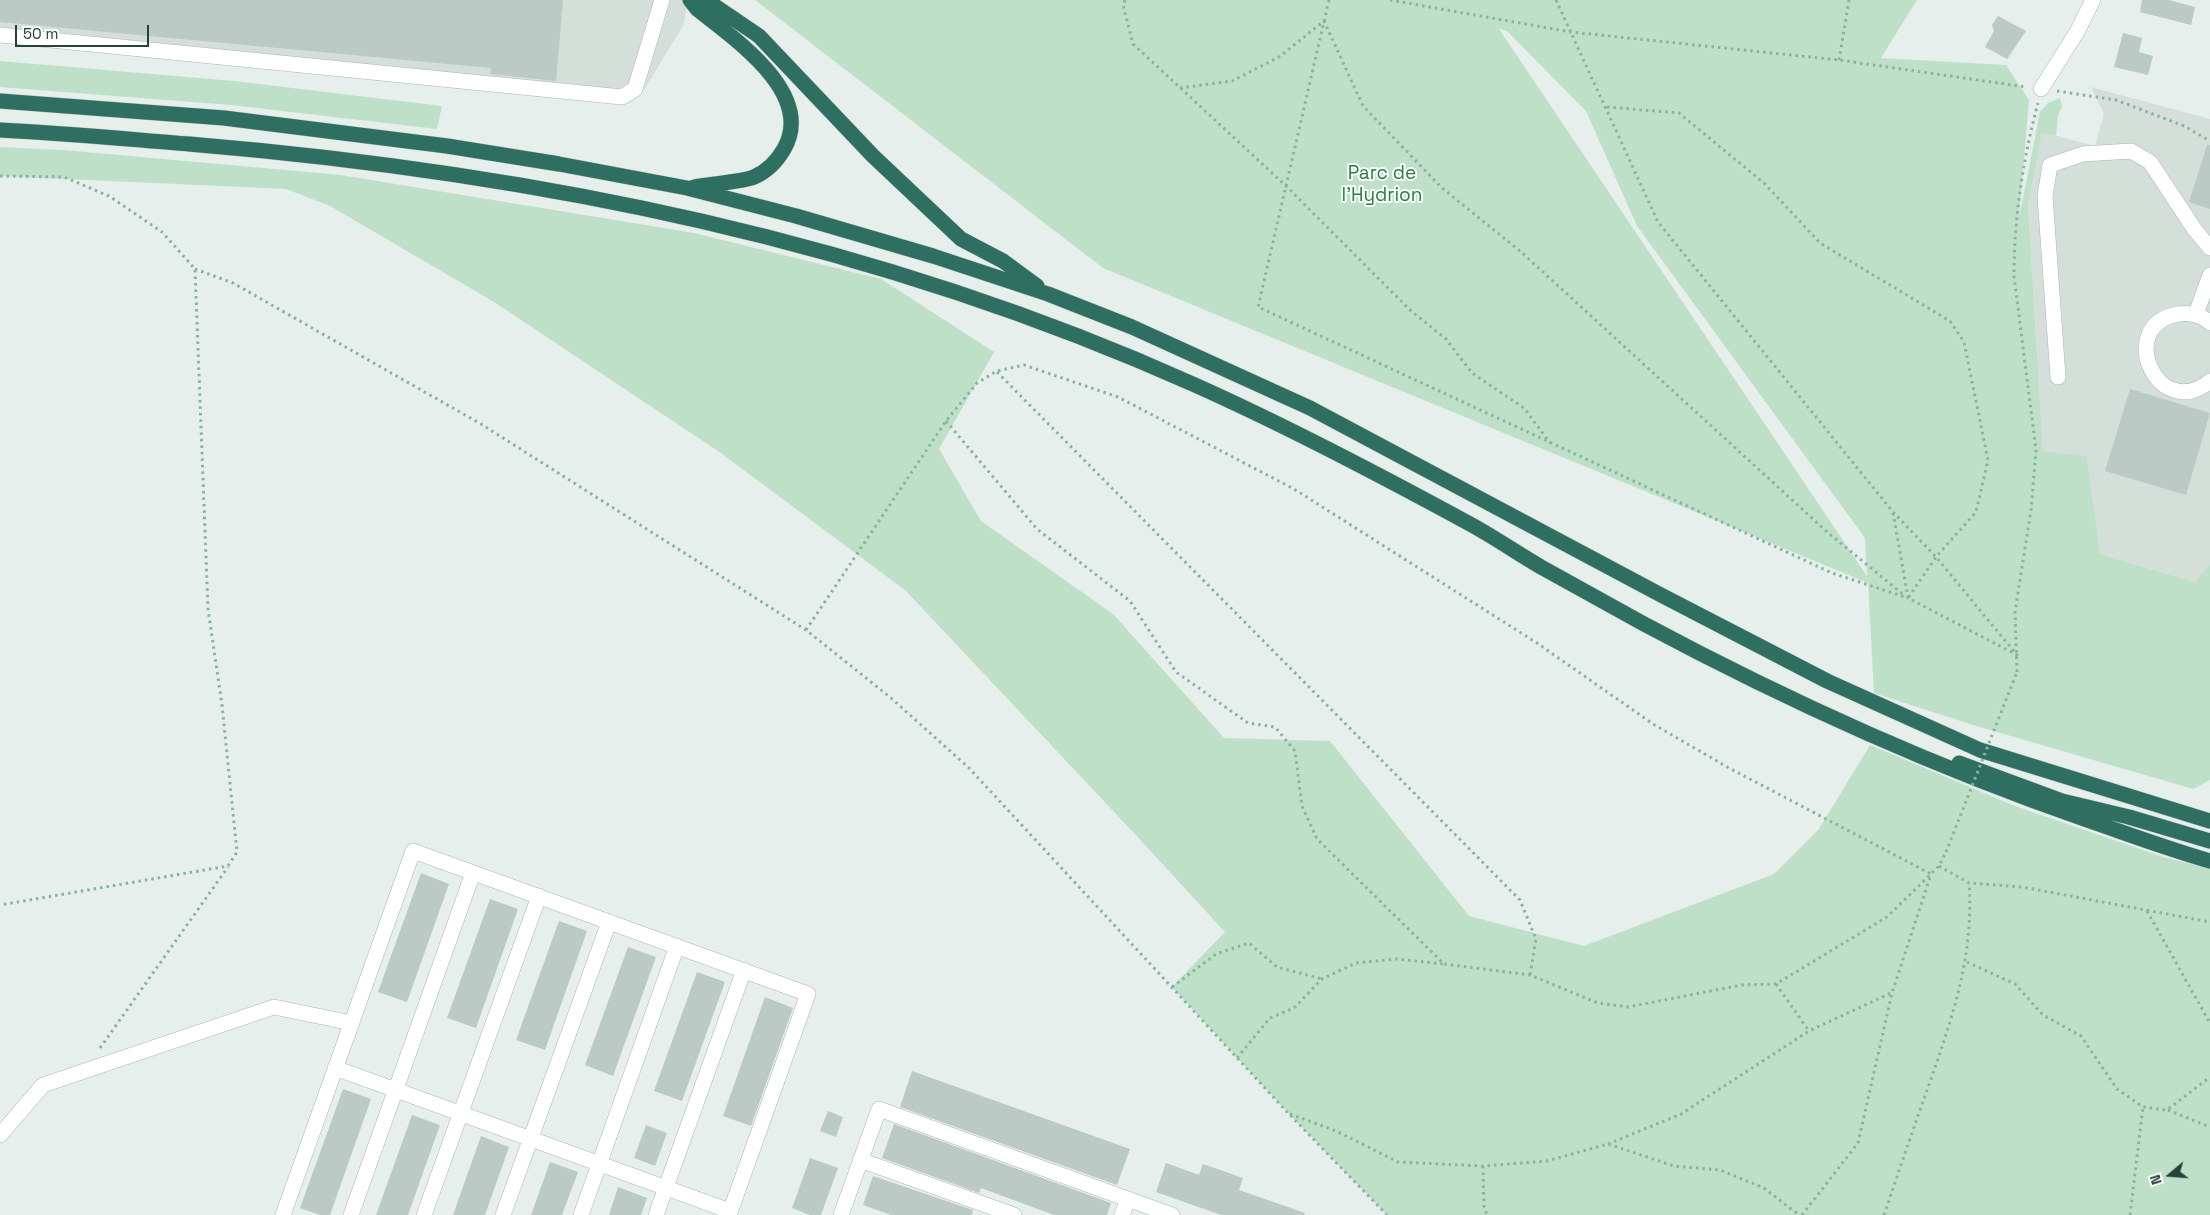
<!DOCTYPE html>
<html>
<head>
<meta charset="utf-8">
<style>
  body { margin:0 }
  #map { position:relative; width:2210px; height:1215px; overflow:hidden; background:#e6efeb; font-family:"Space Grotesk",sans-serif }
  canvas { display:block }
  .north { position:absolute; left:2145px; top:1150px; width:50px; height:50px; -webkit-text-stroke:4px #f7fbf9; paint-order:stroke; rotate:252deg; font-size:14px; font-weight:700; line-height:20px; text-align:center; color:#24423a }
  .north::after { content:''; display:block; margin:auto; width:18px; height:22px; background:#24423a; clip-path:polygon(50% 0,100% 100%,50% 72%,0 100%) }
  .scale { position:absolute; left:15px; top:25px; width:134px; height:22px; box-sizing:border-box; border:2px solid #24423a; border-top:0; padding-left:6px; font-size:15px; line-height:18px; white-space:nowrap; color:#24423a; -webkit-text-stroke:4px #f7fbf9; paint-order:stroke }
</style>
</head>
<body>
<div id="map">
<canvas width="2210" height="1215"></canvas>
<div class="north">N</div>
<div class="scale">50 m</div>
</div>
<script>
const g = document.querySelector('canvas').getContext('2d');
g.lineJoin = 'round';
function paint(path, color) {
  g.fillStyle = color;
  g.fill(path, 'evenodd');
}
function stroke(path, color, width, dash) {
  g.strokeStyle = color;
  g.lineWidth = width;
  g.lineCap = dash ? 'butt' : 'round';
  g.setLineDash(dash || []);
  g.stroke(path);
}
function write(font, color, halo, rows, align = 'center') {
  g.font = font + ' "Space Grotesk",sans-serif';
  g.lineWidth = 4;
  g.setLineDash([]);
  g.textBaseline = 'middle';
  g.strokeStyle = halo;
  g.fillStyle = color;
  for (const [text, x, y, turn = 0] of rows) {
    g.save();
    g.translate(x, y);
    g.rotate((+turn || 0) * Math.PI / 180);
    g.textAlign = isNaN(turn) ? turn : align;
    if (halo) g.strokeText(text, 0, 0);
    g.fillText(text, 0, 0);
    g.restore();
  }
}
paint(new Path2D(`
  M0,0H689L683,26L640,96L627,104L0,43Z
  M2091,87L2210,119V563L2195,582L2100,554L2087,456L2043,451L2028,205L2042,132L2095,146L2104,114Z`), '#d4dfda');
paint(new Path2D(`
  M755,0H1917L1881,58L2006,65L2029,100L2019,218L2040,112L2048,103L2060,98L2062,107L2058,115L2056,136L2042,133L2028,205L2043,451L2087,456L2100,554L2195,582L2210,563V780L2193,789L1973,725L1874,693L1868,583L1103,268ZM1499,29L1507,31L1586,111L1637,226L1865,538L1867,576Z
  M0,61L234,81L442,106L437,129L231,105L0,87Z
  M0,147L63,150L341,175L694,233L881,279L994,352L939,449L981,521L1113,614L1224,738L1330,741L1469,916L1584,946L1774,874L1819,829L1870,745L2015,806L2163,857L2210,869V1215H1387L1289,1114L1172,987L1225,932L1133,832L905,590L718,451L494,302L330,206L286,189L0,176Z`), '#bfe0c8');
paint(new Path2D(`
  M0,0H563L556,81L490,74L491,68L0,22Z
  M2142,0H2169L2195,7L2191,25L2140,12Z
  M1998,16L2026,31L2007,59L1985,47L1994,31L1992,25Z
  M2123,33L2142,38L2139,52L2153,56L2148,75L2114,67Z
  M2207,145H2210V209L2189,202Z
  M2130,389L2210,413L2186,495L2105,471Z
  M421,873L449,884L407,1002L378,992Z
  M490,899L518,909L476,1028L447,1018Z
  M559,921L587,931L545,1050L516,1040Z
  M628,947L656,957L613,1076L585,1065Z
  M697,972L725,982L682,1101L654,1091Z
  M765,997L793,1008L751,1126L723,1116Z
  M912,1071L1130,1149L1117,1185L900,1107Z
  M343,1089L371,1099L330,1215H320L300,1208Z
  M828,1111L843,1117L836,1137L820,1131Z
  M412,1115L440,1125L408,1215H376Z
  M894,1124L1111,1203L1107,1215H1054L981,1188L979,1193L882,1158Z
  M646,1125L667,1133L655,1166L634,1158Z
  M481,1136L509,1147L485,1215H453Z
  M810,1158L838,1168L821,1215H810L792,1208Z
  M550,1162L578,1172L562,1215H531Z
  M1166,1163L1199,1175L1203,1164L1243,1178L1239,1190L1305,1213L1304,1215H1221L1156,1192Z
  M873,1176L973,1210L972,1215H891L863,1205Z
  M618,1187L647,1198L641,1215H609Z`), '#bbcac4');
const minor = new Path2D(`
  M0,35L622,97L635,89L662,0
  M2041,89L2077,32L2093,0
  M2196,314L2210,275
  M2210,323C2202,315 2189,312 2178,314C2114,325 2158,424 2210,381
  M2058,377L2045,196L2050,165L2083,154L2131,151L2150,162L2195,230L2210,248
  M335,1068L730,1211
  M0,1135L43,1085L274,1007L352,1023
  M860,1160L1014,1215
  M283,1215L413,851L808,994L729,1215
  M351,1215L473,873
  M424,1215L539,896
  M503,1215L609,922
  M581,1215L677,946
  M656,1215L744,970
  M841,1215L879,1109L1172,1215
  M1122,1215L1128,1199`);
const highway = new Path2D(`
  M690,0L697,9C733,38 816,93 784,149C777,161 768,171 754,177C742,182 709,184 694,187
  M706,0L759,36L873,156L961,239L1003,261L1037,286
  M0,101L224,118L447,146L559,164L687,188L796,216L933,256L1048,294L1132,327L1310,408L1661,595L1827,681L1980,750L2210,821
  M0,130C63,133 126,139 189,144C538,173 874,241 1195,385C1289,427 1380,475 1470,524C1494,537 1517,553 1541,567C1575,586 1609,605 1644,624C1786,700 1934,767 2087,820C2128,834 2168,849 2210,861
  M1959,763L2062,801L2129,817L2210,841`);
stroke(minor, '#a8b8b2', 16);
stroke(highway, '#c2cac8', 16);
stroke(new Path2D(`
  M1125,0L1123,5L1133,44L1286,186L1410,310L1446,339L1472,373L1524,408L1550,443
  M1329,0L1258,307L1832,573L1908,598
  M1390,0L1571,32L1839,60L2026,87
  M1556,0L1658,222L1893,512L1936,557L2017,655L1908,598L1893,512
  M1839,60L1849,0
  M1180,88L1232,81L1279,57L1324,21L1363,106L1442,188L1520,251L1826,531L1905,596
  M2057,91L2116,100L2184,126L2210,141
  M1607,107L1679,113L1765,184L1820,243L1950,321L1964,342L1988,460L1976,512L1936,557L1908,598
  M0,176L64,177L109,196L162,232L195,269L208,609L222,705L237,852L228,866L0,905
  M195,269L233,283L481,424L806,630L891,698L969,768L1289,1114L1387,1215
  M997,372L1520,900L1536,939L1530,975
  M946,421L1037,529L1130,601L1176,672L1248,723L1275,727L1295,751L1302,806L1317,839L1444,964L1530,975L1598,1003L1628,1007L1742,985L1776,984L1887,917L1939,866L1946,852
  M806,630L946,421L977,383L997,371L1024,365L1118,397L1294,489L1537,643L1653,724L1729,768L1931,874
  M2017,672L2015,612L2031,510L2036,450L2014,276C2014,219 2023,158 2038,103
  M1939,866L1969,883L2022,887L2210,922
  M2147,911L2210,1023
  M1967,962L2015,984L2043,1015L2081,1036L2117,1089L2143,1107L2167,1110L2210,1077
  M1776,984L1809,1031
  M1172,987L1216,954L1249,943L1277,967L1322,979
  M100,1048L228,867
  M1237,1058L1270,1018L1294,1008L1322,979L1356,963L1397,959L1444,964
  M2168,1110L2210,1127
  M1290,1114L1336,1131L1398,1162L1483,1166L1547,1161L1608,1144L1674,1166L1720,1170L1764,1188L1799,1215
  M1608,1144L1681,1114L1809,1031L1891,993
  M1483,1166L1484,1206L1487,1215
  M1802,1215L1858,1143L1892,993L1931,874
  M1884,1215C1899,1171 1914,1126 1930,1082C1953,1015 1974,956 1969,883
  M2130,1215L2143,1107`), '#86b3a5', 3, [2.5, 4]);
stroke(minor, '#fff', 15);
stroke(highway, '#2f6f62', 15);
stroke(new Path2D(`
  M1946,852L2017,672`), '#86b3a5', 3, [2.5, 4]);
write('19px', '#2d7a4b', '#f7fbf9', [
  ["Parc de",1382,174],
  ["l'Hydrion",1382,196]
]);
</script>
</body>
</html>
